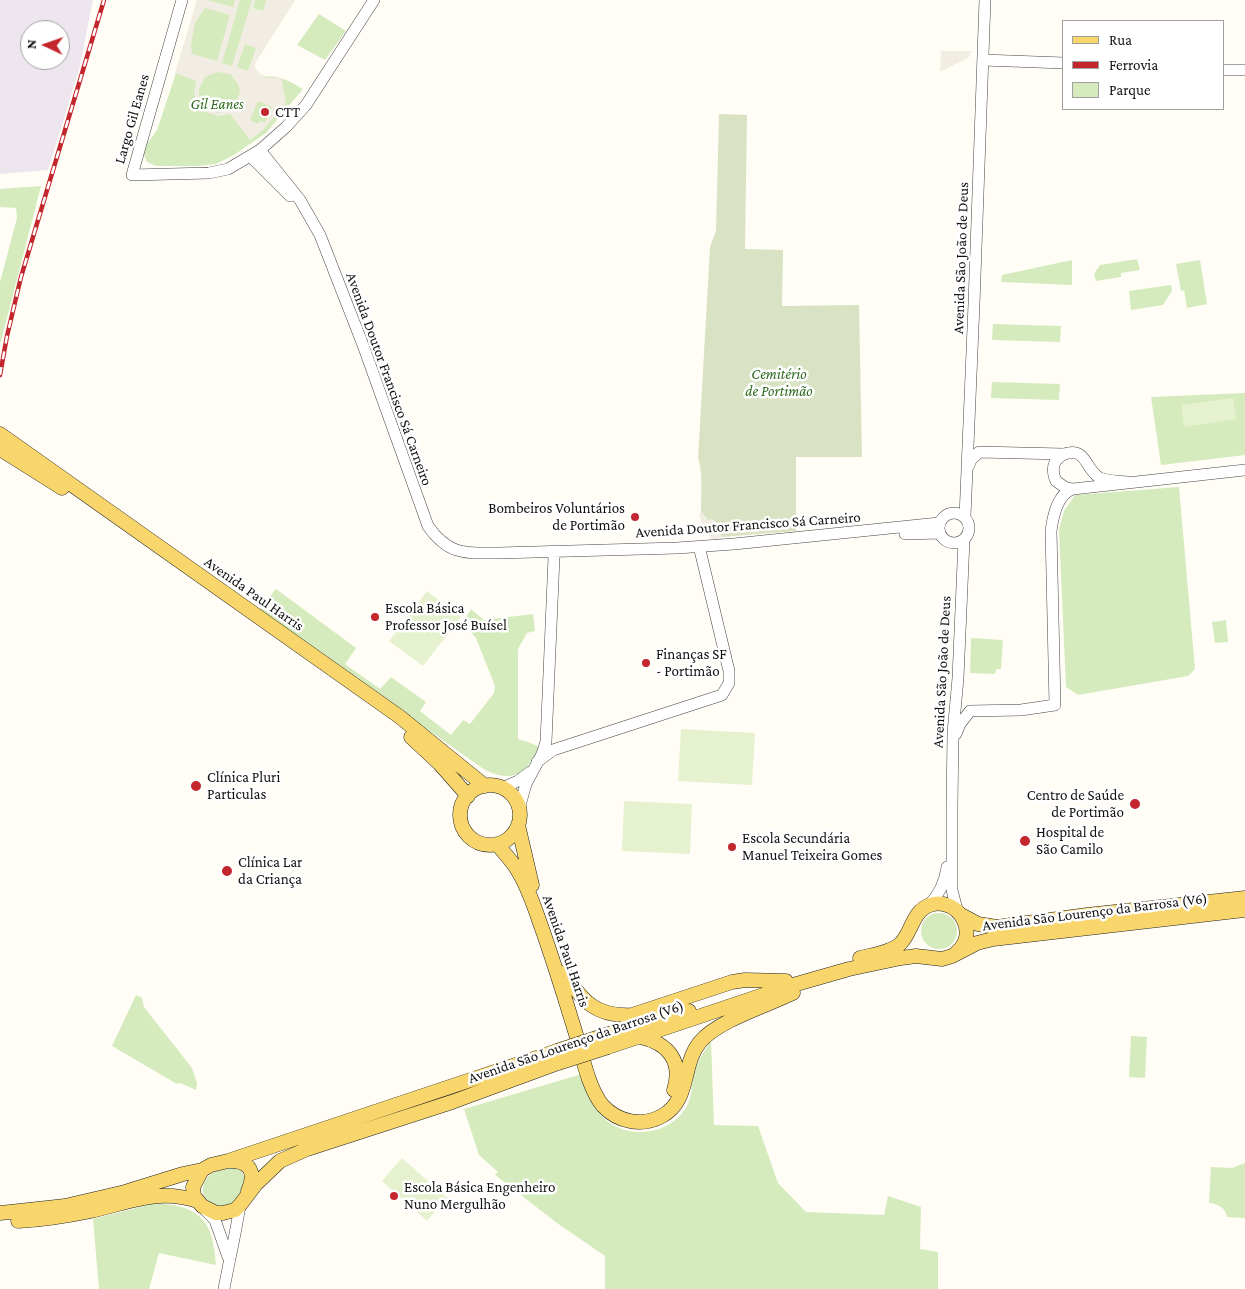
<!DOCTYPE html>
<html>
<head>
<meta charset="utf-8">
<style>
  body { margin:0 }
  #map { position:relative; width:1245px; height:1289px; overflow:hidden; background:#fffdf5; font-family:"Crimson Pro",serif }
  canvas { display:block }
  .legend { position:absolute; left:1062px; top:20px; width:162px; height:90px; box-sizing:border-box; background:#fff; border:1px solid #a0a0a0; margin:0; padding:6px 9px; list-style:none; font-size:15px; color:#111 }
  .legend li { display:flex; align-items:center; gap:10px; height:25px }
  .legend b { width:25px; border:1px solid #a0a0a0 }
  .north { position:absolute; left:20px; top:20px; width:50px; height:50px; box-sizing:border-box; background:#fff; border:1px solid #a0a0a0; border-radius:50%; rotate:273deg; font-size:14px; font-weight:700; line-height:20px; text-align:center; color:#111 }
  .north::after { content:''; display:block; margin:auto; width:18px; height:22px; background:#c4262e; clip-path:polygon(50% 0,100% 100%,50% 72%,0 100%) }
</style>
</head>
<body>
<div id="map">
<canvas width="1245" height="1289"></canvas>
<ul class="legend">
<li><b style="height:6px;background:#f9d66b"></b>Rua</li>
<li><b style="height:6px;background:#c4262e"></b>Ferrovia</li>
<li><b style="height:14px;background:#d5ebbd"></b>Parque</li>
</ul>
<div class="north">N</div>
</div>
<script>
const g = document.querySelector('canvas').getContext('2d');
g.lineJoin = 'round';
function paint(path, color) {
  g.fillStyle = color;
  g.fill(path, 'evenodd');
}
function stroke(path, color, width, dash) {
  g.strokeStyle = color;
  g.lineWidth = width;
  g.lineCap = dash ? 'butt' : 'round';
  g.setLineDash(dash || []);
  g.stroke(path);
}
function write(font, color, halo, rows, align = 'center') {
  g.font = font + ' "Crimson Pro",serif';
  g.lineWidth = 5;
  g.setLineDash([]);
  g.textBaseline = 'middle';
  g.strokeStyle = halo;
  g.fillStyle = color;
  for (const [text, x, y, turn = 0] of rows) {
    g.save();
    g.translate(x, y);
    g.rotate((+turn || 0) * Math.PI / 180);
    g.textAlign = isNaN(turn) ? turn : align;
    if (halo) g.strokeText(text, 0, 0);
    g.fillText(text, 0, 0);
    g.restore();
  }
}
paint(new Path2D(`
  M0,0H93L79,70L48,170L0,174ZM30,30H60V60H30Z`), '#eee6ef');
paint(new Path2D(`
  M197,0H295L255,63V68C263,81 268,74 280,78C288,80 296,85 303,89L266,133L234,155L216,164L198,166H156L147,162L144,155L143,149L157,130L182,55Z
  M319,14L346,31L325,60L297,45Z
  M41,186L0,345V282L17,218L16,208L0,207V189Z
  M1137,259L1140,270L1121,273V277L1096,281L1094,274L1100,265Z
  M1072,260V285L1001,282L1002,275Z
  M1200,260L1207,304L1187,308L1184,290L1181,291L1176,264Z
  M1171,285L1172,291L1163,305L1131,310L1129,291Z
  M993,324L1061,326L1060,342L992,340Z
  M992,382L1060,384L1059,400L991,398Z
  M1245,393V455L1161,465L1151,397Z
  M1179,487L1195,669L1188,676L1078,695L1066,687L1059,529L1064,511L1075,495Z
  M276,589L356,648L345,664L380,689L391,677L426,702L420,711L451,735L463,720L470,724L494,693L495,686L476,638L463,623L471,609L484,620L533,614L535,631L527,633L518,649V739L528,742L539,747C526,776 510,784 482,768L259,610Z
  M1226,620L1228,642L1215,643L1212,622Z
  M971,638L1003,640L1001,669H996L995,674L970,673Z
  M921 931a18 18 0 1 1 36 0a18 18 0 1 1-36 0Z
  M136,995L142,998L144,1007L192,1068L197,1083L196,1090L180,1083L177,1084L112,1046Z
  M1131,1036L1147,1037L1145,1078L1129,1077Z
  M711,1041L714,1125L758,1126L778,1183L806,1212L884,1215L888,1196L921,1207L920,1249L938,1252V1289H605V1256L557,1223L495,1175L498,1172L479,1155L464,1109L582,1074C586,1085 590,1100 597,1110C616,1139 662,1139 683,1112C694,1098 690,1086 695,1071C698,1060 705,1050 711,1041Z
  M1245,1163V1218L1227,1217C1225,1207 1218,1204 1209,1203L1211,1167L1232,1168Z
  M235,1168L241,1171L245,1177C244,1190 237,1202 225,1207C219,1206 214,1206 209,1202C198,1194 203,1177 215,1172C221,1169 228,1169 235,1168Z
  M156,1203C201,1206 213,1221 216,1265L159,1253L149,1289H99L93,1219Z`), '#d5ebbd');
paint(new Path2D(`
  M719,114L747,115L745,249L783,250L782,306L859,305L862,457H796V531L722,537L701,512C701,501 703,468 698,459L710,247L716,231Z`), '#d9e3c4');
paint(new Path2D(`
  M1233,398L1236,419L1184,427L1181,405Z
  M427,591L461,617L423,666L389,641Z
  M681,729L755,733L752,785L678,781Z
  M624,801L692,804L690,854L622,851Z
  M402,1158L447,1198L427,1221L382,1181Z`), '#e6f2cf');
paint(new Path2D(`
  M197,0H207L233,7L235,0H240L222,63L232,66L252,0H255L253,8L263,11L266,0H295L255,63V68L262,76L269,78H281L286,102L265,128L250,140L230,114L219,116L205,112L196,100L194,94L196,81L175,73ZM205,8L230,15L217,61L192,54L191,45L195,23ZM245,44L256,48L248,71L237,67ZM217,72L230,74L238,84L240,91L236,104L232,109L218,113L206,108L199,96V89L205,77ZM258,101L272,107L265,123L260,121L258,124L250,120Z
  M941,51H972L969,57L940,72Z
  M701,512L707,520L712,519L718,524L719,528L718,532L722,537L721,540H717L710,537L706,532L703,527L699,514Z`), '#f1ede2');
const minor = new Path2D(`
  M182,0L132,175L209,173L228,169L260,150L286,127L306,105L374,0
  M983,60L1064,63
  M1224,70H1245
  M260,150L300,200L320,235L363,345L428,526C449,556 466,553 499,553L677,548L734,544L939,523
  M250,156L290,196
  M968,467L971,460L979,452L1063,454
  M1127,482C1118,481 1108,481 1100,478C1086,471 1087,449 1068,453C1062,454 1058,458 1055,462C1052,469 1053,475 1056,481L1066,488L1073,489L1245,470
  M939 528a15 15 0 1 1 30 0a15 15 0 1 1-30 0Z
  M965,517L974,304L985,0
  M905,534L939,533
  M956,734L960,724L970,711L1021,710L1055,705L1051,531C1053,516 1057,494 1073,489
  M537,762L553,750L722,695L729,683V671L699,546
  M502,788L518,781L530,772
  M519,809L526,784L542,754L546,742L554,557L556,551
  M928,906C939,895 945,883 947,867
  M957,910L952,890V806L953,733L958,678L964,540
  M205,1210L215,1220L228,1257
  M224,1289C229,1261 236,1233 240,1205`);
const major = new Path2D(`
  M0,434L400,717L485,786
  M0,449L62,488
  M411,737L439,763L468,796
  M460 815a30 30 0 1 1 60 0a30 30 0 1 1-60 0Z
  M518,825L532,885
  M497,844C504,853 513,862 518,871C528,887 534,906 540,923C553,959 564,995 575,1031C582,1054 588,1088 603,1106C618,1122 642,1127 662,1116C691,1100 681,1065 700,1042C717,1021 768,1005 793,993
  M961,915L978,924L997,927L1087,915L1245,898
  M860,958C871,955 890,953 900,944C912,933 912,911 930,905C958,896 980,933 957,952
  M564,973C582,1001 596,1017 632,1015L732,982L745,980L786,981
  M609,1034L689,1011
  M640,1037C668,1043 683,1061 674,1090
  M608,1047L793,985L849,969L901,958L916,956L942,959L952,956L977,943L993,939L1245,910
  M230,1161C251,1161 256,1173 248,1191
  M202,1170L193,1187L194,1196L202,1206L216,1213H223L235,1210L240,1205L256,1184L280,1161L307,1149L452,1102L558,1063
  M0,1213L65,1206L125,1192L183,1174L202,1170L211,1165L228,1161L557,1051
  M18,1221C43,1220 67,1216 91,1211C131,1202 157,1188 198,1201`);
stroke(minor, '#444', 12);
stroke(major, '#222', 15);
stroke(minor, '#fff', 11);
stroke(major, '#f9d66b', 14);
const rail = new Path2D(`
  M0,375L7,336L21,277L104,0`);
stroke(rail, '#c4262e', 4.5);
stroke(rail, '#fff', 2.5, [8]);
const majorBridge = new Path2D(`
  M557,1051L609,1034
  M558,1063L608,1047`);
stroke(majorBridge, '#222', 15, []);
stroke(majorBridge, '#f9d66b', 14);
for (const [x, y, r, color] of [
  [265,112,5,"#c4262e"],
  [635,517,5,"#c4262e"],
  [375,617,5,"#c4262e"],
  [646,663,5,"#c4262e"],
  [196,786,6,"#c4262e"],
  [1135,804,6,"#c4262e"],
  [1025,841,6,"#c4262e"],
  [732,847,5,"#c4262e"],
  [227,871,6,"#c4262e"],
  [394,1196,5,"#c4262e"]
]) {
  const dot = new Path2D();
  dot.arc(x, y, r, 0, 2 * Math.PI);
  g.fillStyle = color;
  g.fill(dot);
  stroke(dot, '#fff', 2);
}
write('italic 15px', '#2f6b1f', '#fff', [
  ["Gil Eanes",217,104],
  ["Cemitério",779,374],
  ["de Portimão",779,391]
]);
write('15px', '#111', '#fff', [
  ["CTT",275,112],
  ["Bombeiros Voluntários",625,508,"right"],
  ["de Portimão",625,525,"right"],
  ["Escola Básica",385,608],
  ["Professor José Buísel",385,625],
  ["Finanças SF",656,654],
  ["- Portimão",656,671],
  ["Clínica Pluri",207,777],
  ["Particulas",207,794],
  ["Centro de Saúde",1124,795,"right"],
  ["de Portimão",1124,812,"right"],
  ["Hospital de",1036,832],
  ["São Camilo",1036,849],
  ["Escola Secundária",742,838],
  ["Manuel Teixeira Gomes",742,855],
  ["Clínica Lar",238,862],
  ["da Criança",238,879],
  ["Escola Básica Engenheiro",404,1187],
  ["Nuno Mergulhão",404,1204]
], 'left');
write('15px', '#111', '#fff', [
  ["Largo Gil Eanes",132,119,-74],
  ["Avenida São João de Deus",961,258,-88],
  ["Avenida Doutor Francisco Sá Carneiro",389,379,70],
  ["Avenida Doutor Francisco Sá Carneiro",748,525,-4],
  ["Avenida Paul Harris",254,594,35],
  ["Avenida São João de Deus",942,672,-87],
  ["Avenida São Lourenço da Barrosa (V6)",1095,912,-7],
  ["Avenida Paul Harris",566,951,71],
  ["Avenida São Lourenço da Barrosa (V6)",576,1042,-19]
]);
</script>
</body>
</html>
